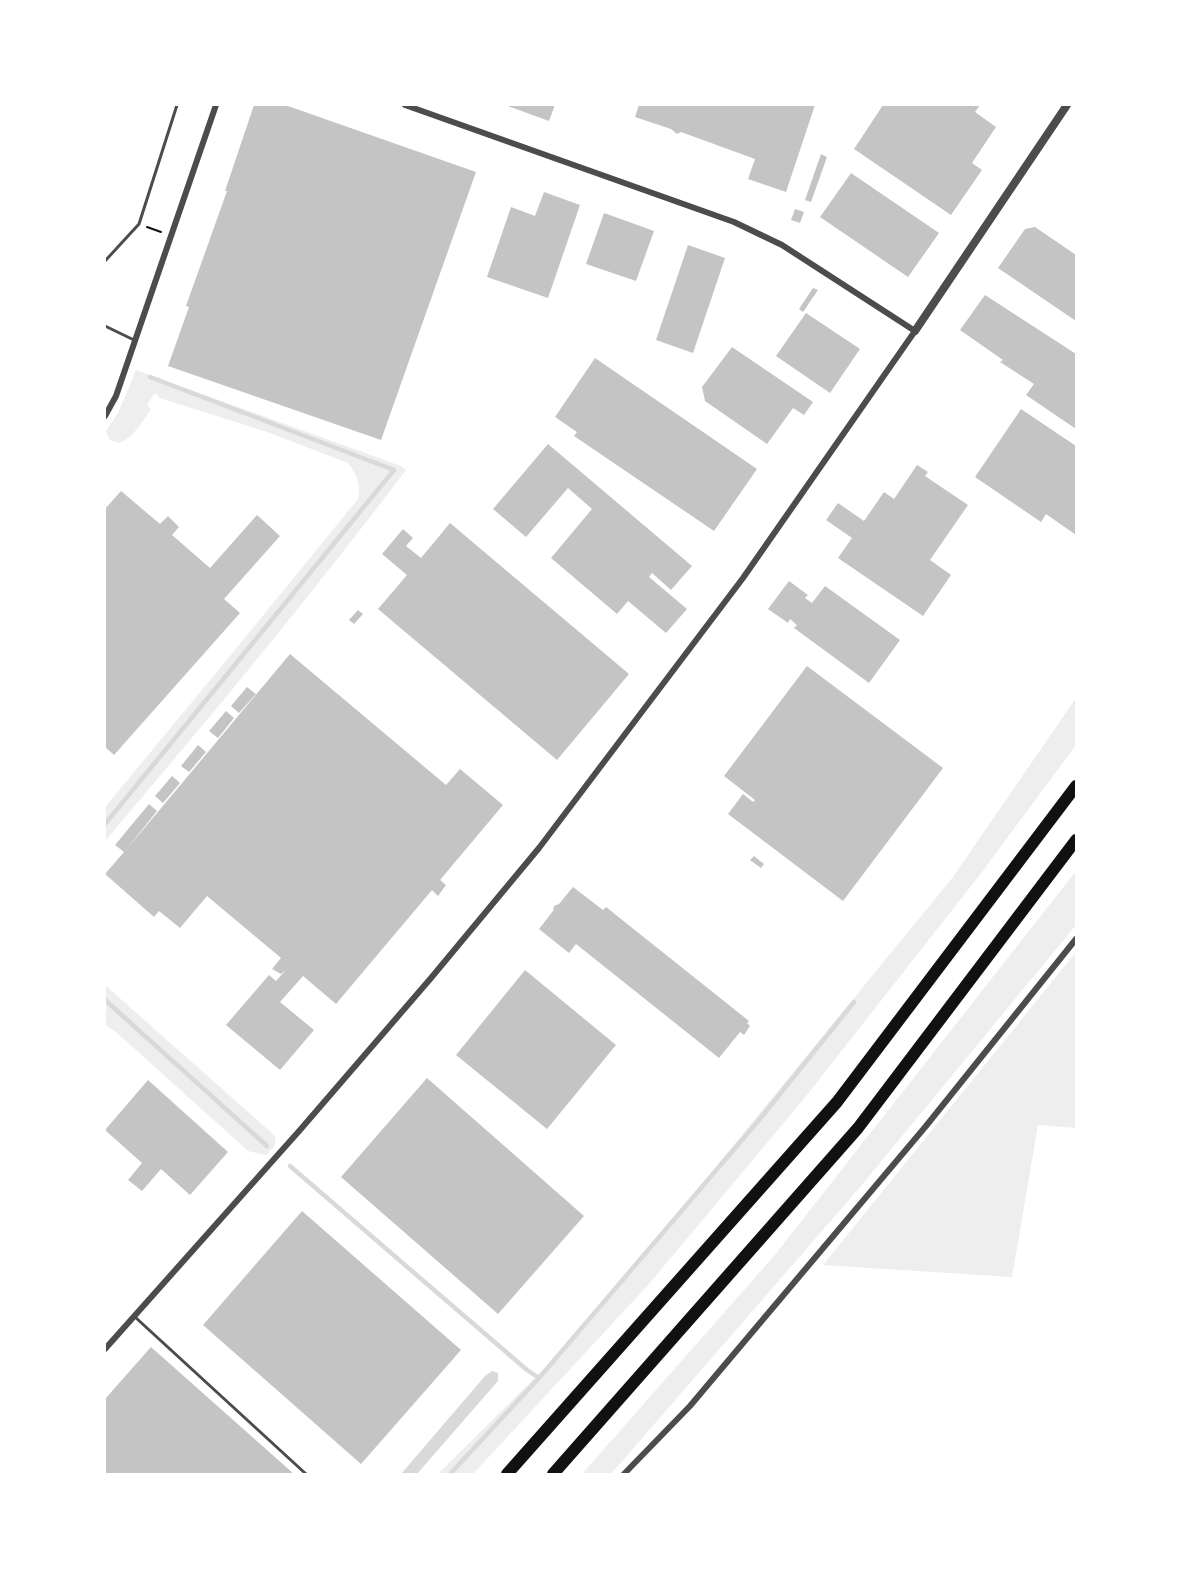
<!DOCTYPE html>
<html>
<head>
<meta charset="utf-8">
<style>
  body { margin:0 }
  #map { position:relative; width:1181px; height:1579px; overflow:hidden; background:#fff; font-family:Cabin,sans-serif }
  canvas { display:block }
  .frame { position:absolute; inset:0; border:106px solid #fff; pointer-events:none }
</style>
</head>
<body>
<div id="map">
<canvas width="1181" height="1579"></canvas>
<div class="frame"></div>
</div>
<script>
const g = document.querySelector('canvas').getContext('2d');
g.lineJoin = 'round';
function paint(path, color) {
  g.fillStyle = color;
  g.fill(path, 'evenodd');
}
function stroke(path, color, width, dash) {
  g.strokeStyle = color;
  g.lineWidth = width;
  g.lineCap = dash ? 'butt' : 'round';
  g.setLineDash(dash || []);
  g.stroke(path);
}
paint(new Path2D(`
  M136,370L401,466L406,470C310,597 208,720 105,841V807L221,667L358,499C361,484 357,475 348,463L267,432L160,398L155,393L147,405L151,409C142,422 134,437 119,443L110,440L106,431L118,413Z
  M1076,698V745L982,872L803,1100L648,1285L473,1474H438L579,1334L953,877Z
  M1076,871V925L861,1186L611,1474H582L774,1256Z
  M1076,952V1128L1038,1125L1012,1277L823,1265Z
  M105,985L274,1135C278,1145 273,1148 266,1155L248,1151L116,1032L105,1025Z`), '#eee');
paint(new Path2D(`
  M492,1371L498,1373V1381L417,1474H401L485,1376Z`), '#d9d9d9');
stroke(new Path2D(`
  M105,824L394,470L150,377
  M105,1000L267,1146
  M290,1166L527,1370L539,1378L450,1474
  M539,1378L759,1120L854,1002`), '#d9d9d9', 4.5);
paint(new Path2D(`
  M254,105H285L476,172L381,440L168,366L189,307L186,306L227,191H225Z
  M505,105H555L549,121Z
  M639,105H815L786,192L748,179L755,159L681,132L677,134L671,129L635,117Z
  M883,105H980L975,112L996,127L972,163L982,170L951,215L854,149Z
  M821,154L827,157L811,202L805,200Z
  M851,173L939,233L908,277L820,217Z
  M544,192L580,205L548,298L487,277L511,207L535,216Z
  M795,209L804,212L800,223L791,220Z
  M604,213L654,231L636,281L586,264Z
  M1035,227L1076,255V321L998,268L1025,229Z
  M688,245L725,258L693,353L656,340Z
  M813,288L818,290L803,312L799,309Z
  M985,295L1076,354V429L1026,395L1034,384L1000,362L1003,360L960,330Z
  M806,313L860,349L830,393L776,356Z
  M732,347L813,402L804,415L793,408L767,444L705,401L702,387Z
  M595,358L757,469L714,531L574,436L577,432L555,417Z
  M1021,409L1076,446V535L1046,514L1041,522L975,477Z
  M548,444L692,566L671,590L652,573L649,577L687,609L666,633L628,601L617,614L551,558L592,509L568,488L526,537L493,509Z
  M917,465L928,472L925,476L968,505L930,560L951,575L923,616L838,558L852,538L826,520L838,503L864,521L884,492L894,499Z
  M121,491L160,524L168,516L179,527L172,535L210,568L257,515L280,536L224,599L240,613L114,755L105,747V509Z
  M450,523L629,674L557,760L378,609L407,575L382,554L403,529L413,538L406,546L421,558Z
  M789,581L808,595L805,598L812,603L825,586L900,640L869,683L794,628L797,625L790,619L788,623L768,609Z
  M358,610L363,614L354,624L349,620Z
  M290,654L446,785L460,769L503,805L440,880L446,885L438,896L432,890L336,1004L303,976L280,1002L314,1030L280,1070L226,1025L269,975L276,981L286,970L281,974L272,969L281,958L207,896L180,928L159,911L154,917L105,874L124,852L115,845L149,804L157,811L126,850Z
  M807,666L943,768L843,901L728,814L743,794L753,802L755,800L724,776Z
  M247,687L256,694L239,713L231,706Z
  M226,711L234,718L218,738L209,731Z
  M198,745L206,752L189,772L181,766Z
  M172,776L180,783L163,803L155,796Z
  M754,856L764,864L761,868L750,860Z
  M573,887L603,910L606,907L749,1021L747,1023L750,1026L744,1035L740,1032L719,1058L576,944L569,953L539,929L553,911L554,906L559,904Z
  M525,970L616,1045L547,1129L456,1055Z
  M427,1078L584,1216L498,1314L341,1177Z
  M148,1080L228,1152L190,1195L161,1169L142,1191L128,1180L142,1163L105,1130Z
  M302,1211L461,1350L361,1464L203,1325Z
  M151,1347L294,1474H105V1399Z`), '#c4c4c4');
stroke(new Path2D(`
  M147,227L161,232`), '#111', 2);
stroke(new Path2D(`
  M105,261L139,224L177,105
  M105,326L134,340
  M135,1317L306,1474`), '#4c4c4c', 3);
stroke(new Path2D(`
  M105,416L116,396L216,105
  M105,1349L300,1130L431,978L539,848L743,578L915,331L782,245L734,222L405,105
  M624,1474L690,1406L926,1126L1076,939`), '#4c4c4c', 6);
stroke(new Path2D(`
  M915,331L1067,105`), '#4c4c4c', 8);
stroke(new Path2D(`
  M507,1474L837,1102L1076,786
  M553,1474L858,1128L1076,840`), '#111', 12);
</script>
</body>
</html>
